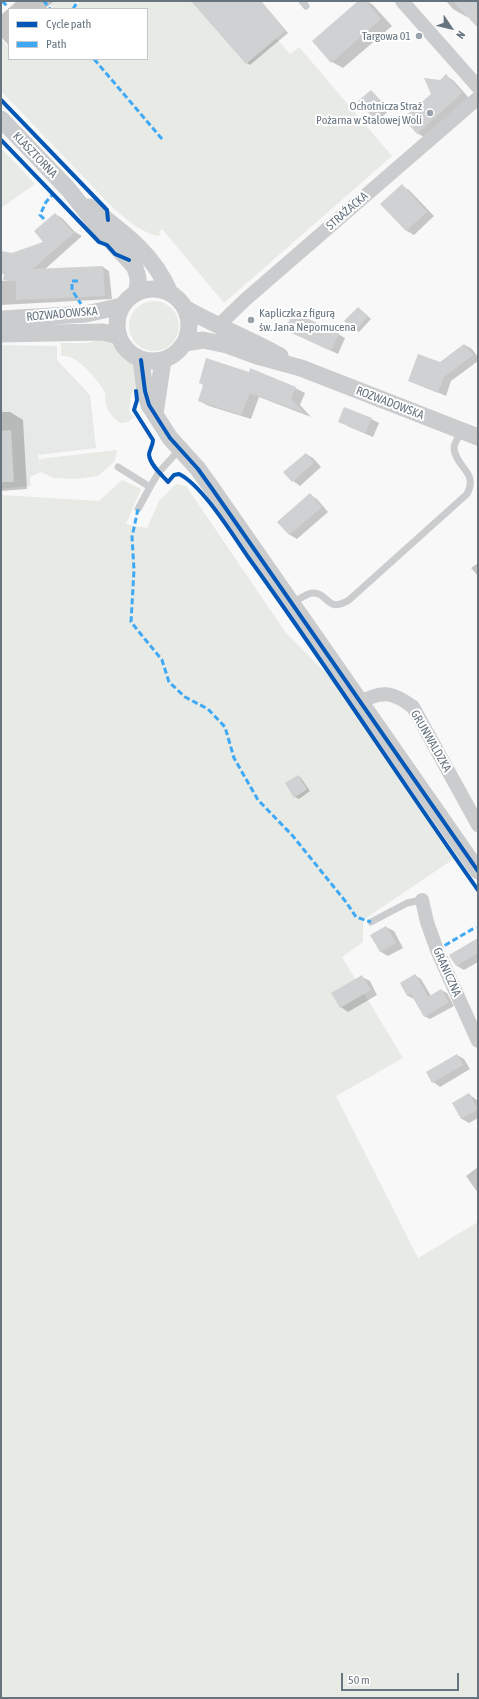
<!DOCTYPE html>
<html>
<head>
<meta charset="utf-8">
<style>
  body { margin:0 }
  #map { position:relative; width:479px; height:1699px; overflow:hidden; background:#f8f8f8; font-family:"Asap Condensed",sans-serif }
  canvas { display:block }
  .frame { position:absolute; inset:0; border:2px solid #667480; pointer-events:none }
  .legend { position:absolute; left:8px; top:8px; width:140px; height:52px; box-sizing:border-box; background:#fff; border:1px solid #c2c7cc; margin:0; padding:5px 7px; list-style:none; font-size:12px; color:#667480 }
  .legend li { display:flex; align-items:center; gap:8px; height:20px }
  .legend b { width:20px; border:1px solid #c2c7cc }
  .north { position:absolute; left:431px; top:8px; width:40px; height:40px; -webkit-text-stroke:3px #fff; paint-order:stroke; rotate:125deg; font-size:11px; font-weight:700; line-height:16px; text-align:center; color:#667480 }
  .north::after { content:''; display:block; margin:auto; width:14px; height:18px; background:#667480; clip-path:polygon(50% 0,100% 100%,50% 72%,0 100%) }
  .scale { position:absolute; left:341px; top:1673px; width:118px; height:18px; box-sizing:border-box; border:2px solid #667480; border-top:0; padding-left:5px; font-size:12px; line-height:14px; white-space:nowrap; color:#667480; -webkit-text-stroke:3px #fff; paint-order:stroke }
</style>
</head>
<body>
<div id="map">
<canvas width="479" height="1699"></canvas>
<div class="frame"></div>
<ul class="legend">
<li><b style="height:5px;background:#0057b8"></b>Cycle path</li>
<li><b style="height:5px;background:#3fa9f5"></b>Path</li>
</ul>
<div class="north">N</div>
<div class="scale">50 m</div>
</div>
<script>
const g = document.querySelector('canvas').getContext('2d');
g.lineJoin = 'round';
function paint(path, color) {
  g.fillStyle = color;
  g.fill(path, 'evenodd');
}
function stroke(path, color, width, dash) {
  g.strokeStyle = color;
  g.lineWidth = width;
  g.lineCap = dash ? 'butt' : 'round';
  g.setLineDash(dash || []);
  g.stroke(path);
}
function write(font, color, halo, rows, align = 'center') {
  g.font = font + ' "Asap Condensed",sans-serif';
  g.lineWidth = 4;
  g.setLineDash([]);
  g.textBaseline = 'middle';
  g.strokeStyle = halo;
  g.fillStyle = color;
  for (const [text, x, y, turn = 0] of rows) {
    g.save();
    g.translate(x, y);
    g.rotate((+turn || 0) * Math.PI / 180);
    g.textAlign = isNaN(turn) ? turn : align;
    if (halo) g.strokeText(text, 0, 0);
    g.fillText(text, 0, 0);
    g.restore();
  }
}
paint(new Path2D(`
  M1,345L57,346V360L90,395L96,448L38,455L41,472L30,477L31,486L1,489Z`), '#e7e8e8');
paint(new Path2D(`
  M51,1H76L71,9H54L50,5Z
  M80,1H245L290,54L299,47L392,156L224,303L162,229L159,233L161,236C147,237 125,218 115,210L1,91V39L7,46L9,45V59H147V9H75Z
  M1,148L35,184L1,208Z
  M129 326a25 25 0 1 1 50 0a25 25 0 1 1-50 0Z
  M99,340L109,342L121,352L134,366L138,383L131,395L129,411L134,417L128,422L120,423C113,417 107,412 106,403C105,399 106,397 105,393C101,383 81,361 70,357C68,356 64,356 61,356V343H88Z
  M117,450L115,461L98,476L75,479L53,478L41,472L39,459Z
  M122,480L141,489L126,524L147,528L159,501L176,484L186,486L286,633L332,679L455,858L363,920V942L342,957L403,1058L336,1096L418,1258L478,1222V1698H1V495L99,501Z`), '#e7eae5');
paint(new Path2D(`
  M17,1H54L46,8L47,9H9V46L1,37V15Z
  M193,1H261L288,33L250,65L247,63Z
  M359,1H367L373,5L392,26L343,68L332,62L314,41Z
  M446,1H478V27L468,16L467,17L453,9Z
  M446,76L453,80L469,98L424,137L417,133L432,94Z
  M371,91L390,110L378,120L374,118Z
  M402,186L409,190L434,216L414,235L407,231L382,204Z
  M55,214L62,218L75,232L82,236L44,270L103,267L109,271L112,299L1,305V281L23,279L1,271V252L12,254L45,242Z
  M361,310L371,319L359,332L355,330Z
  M286,330L338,334L345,338L338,354Z
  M465,345L472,349L478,357V361L451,381L446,396L409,380L441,364Z
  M204,385L295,388L305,393L300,405L311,417L259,397L251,419L209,406L199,401Z
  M1,412H10L23,420L27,489L1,491Z
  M371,419L379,423L373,437L347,426Z
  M306,454L313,458L321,467L300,486L293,481Z
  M310,495L317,499L328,512L297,539L290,535L279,522Z
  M478,563V576L471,568Z
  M298,776L301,778L310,791L299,799L295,797Z
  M386,927L394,931L403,948L388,956L381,952L372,935Z
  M478,942V962L464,970L457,966L451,955Z
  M415,975L421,979L431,996L441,990L447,993L454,1006L430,1019L424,1016L414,999L408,996L401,983Z
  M362,977L370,981L377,995L348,1012L341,1007Z
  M457,1055L464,1059L470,1069L440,1087L433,1082Z
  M469,1094L478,1101V1118L469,1123L462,1119L453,1103Z
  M478,1167V1193L466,1176Z`), '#0003');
paint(new Path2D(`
  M191,1H261L285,31L246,64Z
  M358,1H366L381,19L331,63L312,41Z
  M453,1H478V28Z
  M446,74L462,93L417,134L403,118L431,94L424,78L440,80Z
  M371,90L387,107L374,119L358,101Z
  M402,184L427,212L406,231L380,204Z
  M55,213L73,232L76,231L33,269L103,266L105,296L16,300V281L3,280L4,274H1V251L12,253L43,242L34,231Z
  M358,307L368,316L355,331L344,321Z
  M293,312L339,333L331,351L285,330Z
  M464,344L473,355L444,377L438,393L408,381L418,354L440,362Z
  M206,358L249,372L250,368L296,387L291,399L304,413L250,393L241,415L198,401L203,385L199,383Z
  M344,407L372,418L365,433L338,422Z
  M11,430L14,482H1V431Z
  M306,453L314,463L292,482L283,472Z
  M310,493L322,507L289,535L277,522Z
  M298,775L307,789L294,798L285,783Z
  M386,926L396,943L380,952L370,935Z
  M478,938V953L456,966L449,955Z
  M415,974L428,997L441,989L449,1002L424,1017L411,994L407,996L400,983Z
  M362,975L371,990L340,1008L331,993Z
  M457,1054L463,1065L432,1083L426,1072Z
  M469,1093L478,1110L461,1119L452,1103Z`), '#cfd1d2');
stroke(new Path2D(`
  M302,1L306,6
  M118,467L150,487L159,472L180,449
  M138,509L150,487
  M292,603C298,600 306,594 312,593C329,592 326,614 349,600L467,494C479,472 455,467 454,448C454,443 459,436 462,431
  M371,922L407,903L422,900`), '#cbcccd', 7);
stroke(new Path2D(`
  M402,1L478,87
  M218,326L246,299L478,98
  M361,702C383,689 394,693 413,707L478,825
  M422,900L427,922L437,950L478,1041`), '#cbcccd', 14);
stroke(new Path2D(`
  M1,119L69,190L99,228L134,266C139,276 139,283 136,293
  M90,207C123,232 154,254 170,293
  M117 325a36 36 0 1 1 72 0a36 36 0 1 1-72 0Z
  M185,308C216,326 250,339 280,356
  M1,319L86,314L122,306
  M1,334L103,332L118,336
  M185,343L203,340L227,345L257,356L301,368L478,437
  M141,360L145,391L149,405L170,438L198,469L213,490L478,871
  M155,414L163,360`), '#cbcccd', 17);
stroke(new Path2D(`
  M2,1L8,7
  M45,1H44L50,9
  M73,9L78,1
  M94,59L162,139
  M44,219L40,215L46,202L53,194
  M78,281H72V290L81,304
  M138,509L132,537L134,570L131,622L162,660L169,682L185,697L208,709L225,727L234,758L258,800L292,835L346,902L356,917L371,922
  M437,950L476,927`), '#3fa9f5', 3, [6, 3]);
stroke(new Path2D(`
  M1,100L107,210L108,220
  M1,140L99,242L107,245L115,254L129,260
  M141,360L145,391L149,405L170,438L198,469L213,490L478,871
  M136,391L137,400L134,410L153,440C153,446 149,450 149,455C150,465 162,475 168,482L174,475L179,474C202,485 232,534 248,557C327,666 400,780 478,890`), '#0057b8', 4);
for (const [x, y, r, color] of [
  [419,36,4,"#99a2aa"],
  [430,113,4,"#99a2aa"],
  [251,320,4,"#99a2aa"]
]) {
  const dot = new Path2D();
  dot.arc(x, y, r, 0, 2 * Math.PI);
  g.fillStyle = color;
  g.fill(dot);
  stroke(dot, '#fff', 1.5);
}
write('12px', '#667480', '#fff', [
  ["Targowa 01",411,36],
  ["Ochotnicza Straż",422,106],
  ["Pożarna w Stalowej Woli",422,120],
  ["Kapliczka z figurą",259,313,"left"],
  ["św. Jana Nepomucena",259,327,"left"]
], 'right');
write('12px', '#667480', '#fff', [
  ["KLASZTORNA",35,155,46],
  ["STRAŻACKA",347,211,-41],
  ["ROZWADOWSKA",62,314,-5],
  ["ROZWADOWSKA",390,403,21],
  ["GRUNWALDZKA",431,741,60],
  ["GRANICZNA",447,972,66]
]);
</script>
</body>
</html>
